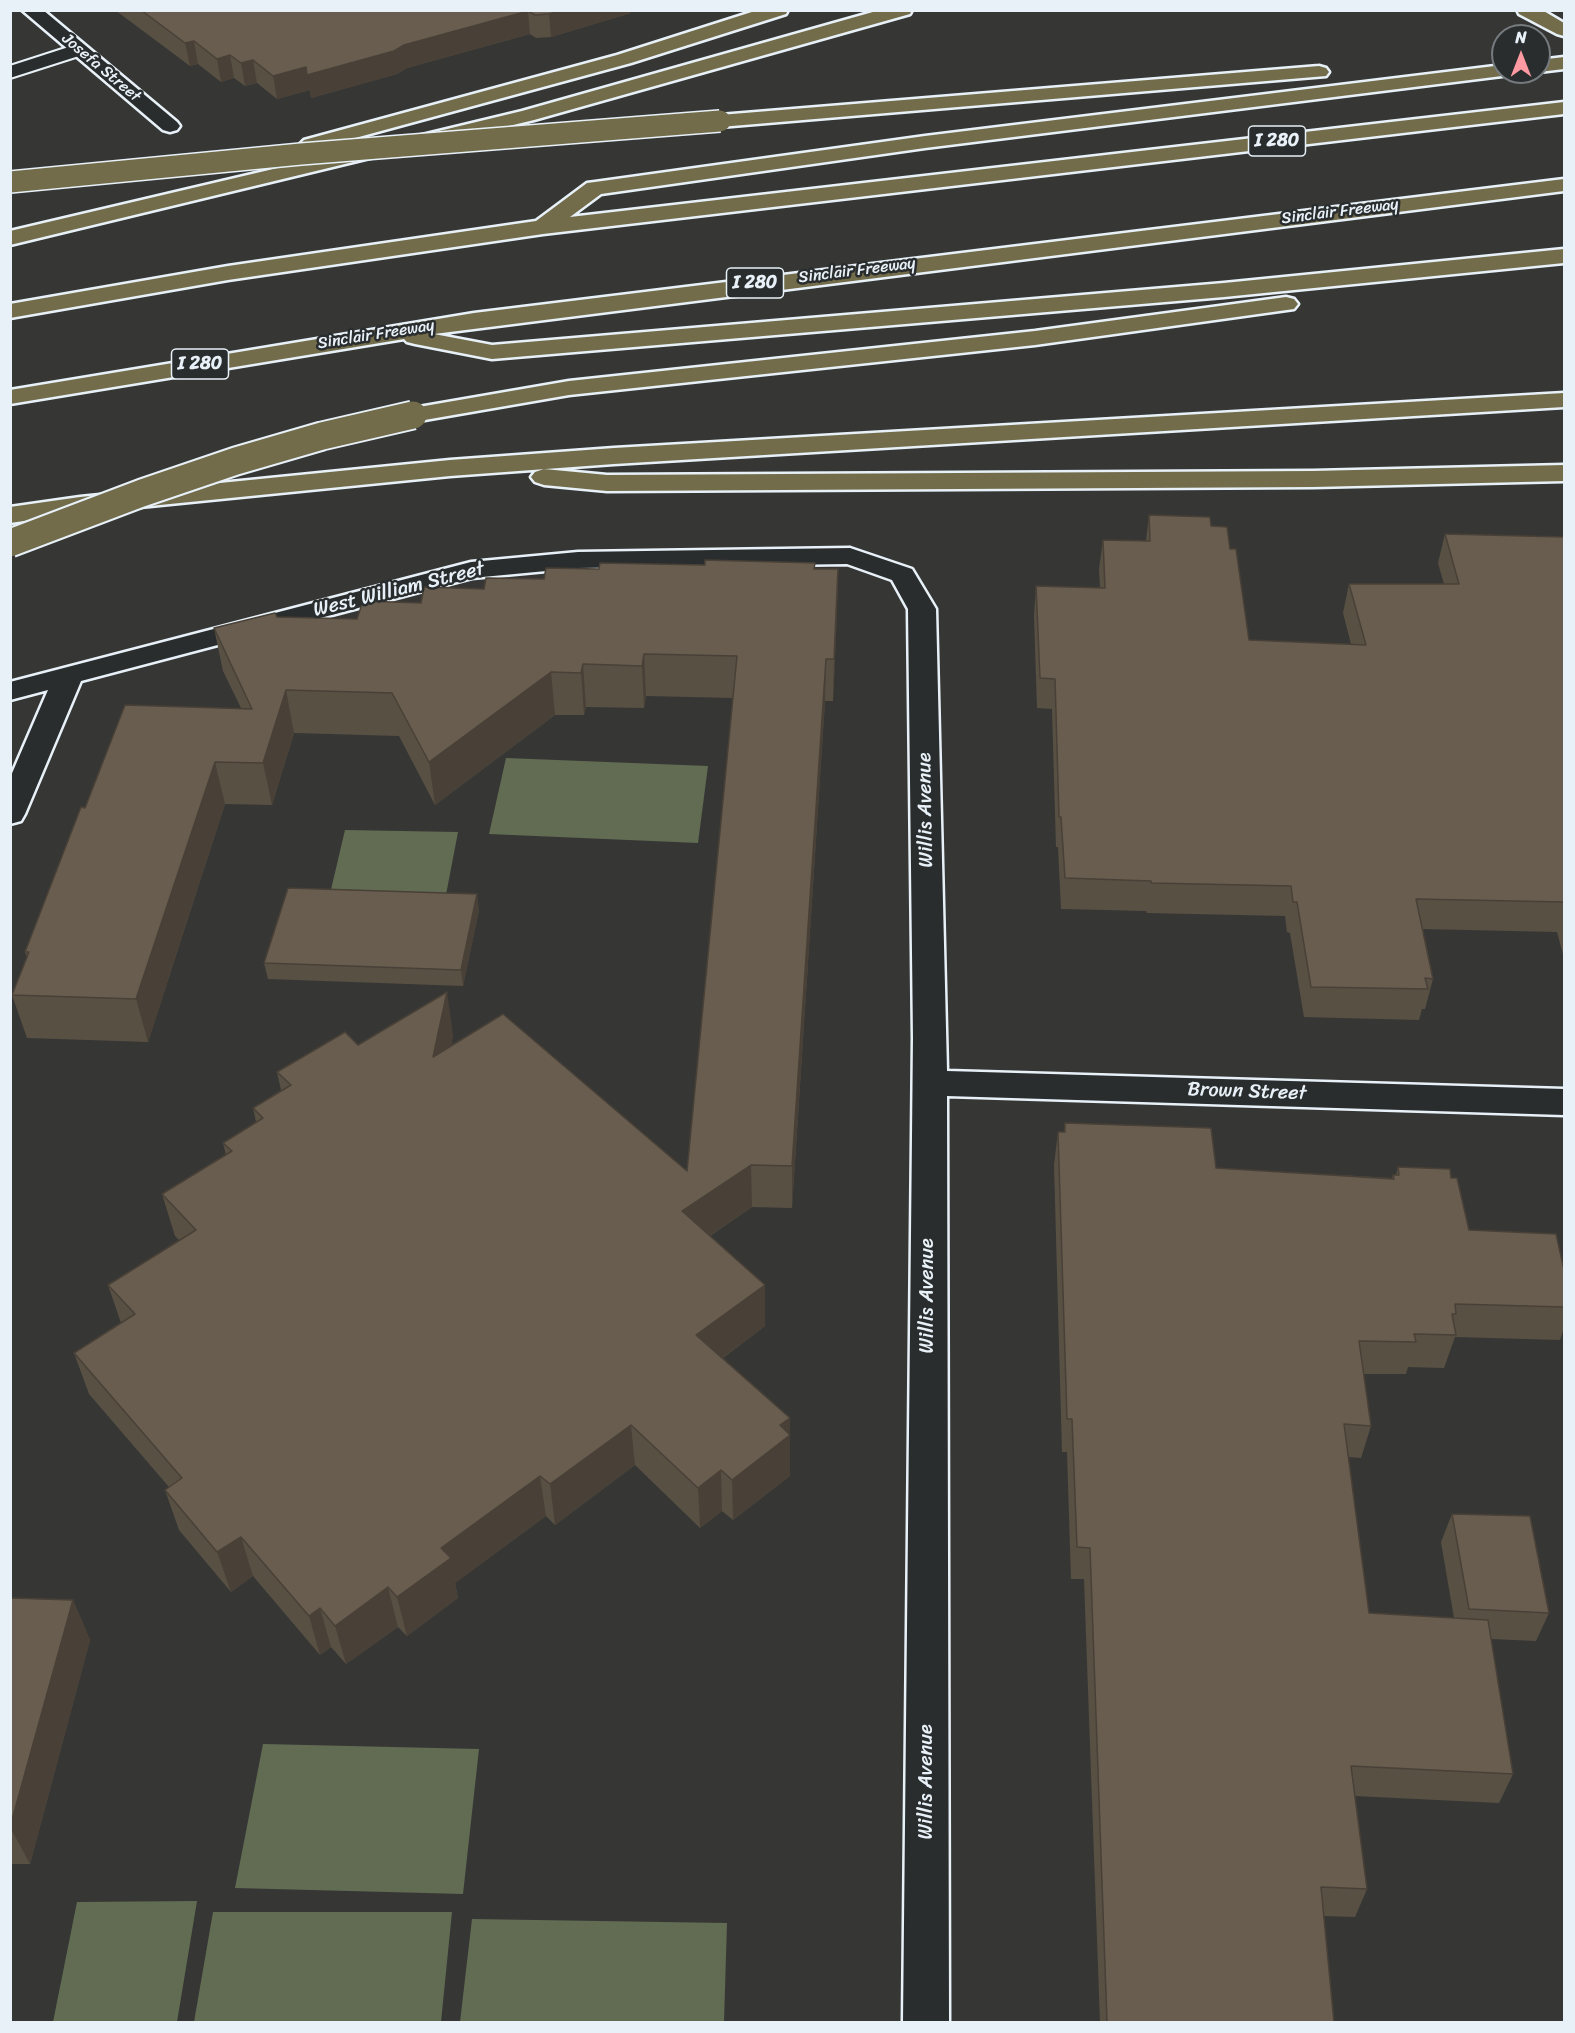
<!DOCTYPE html>
<style>
body{margin:0}
#map{position:relative;width:1575px;height:2033px;overflow:hidden;background:#363735;font-family:Sriracha,sans-serif}
canvas{display:block}
.frame{position:absolute;inset:0;border:12px solid #e8f1f8;pointer-events:none}
.north{position:absolute;left:1491px;top:24px;width:60px;height:60px;box-sizing:border-box;background:#2a2d2e;border:2px solid #767b7f;border-radius:50%;rotate:0deg;font-size:16px;font-weight:700;line-height:24px;text-align:center;color:#e8f1f8}
.north::after{content:'';display:block;margin:auto;width:21px;height:27px;background:#ff9aa2;clip-path:polygon(50% 0,100% 100%,50% 72%,0 100%)}
</style>
<div id="map">
<canvas width="1575" height="2033"></canvas>
<div class="frame"></div>
<div class="north">N</div>
</div>
<script>
const c = document.querySelector('canvas').getContext('2d');
c.lineJoin = 'round';
function fill(path, color) {
  c.fillStyle = color;
  c.fill(path, 'evenodd');
}
function poly(rows) {
  const path = new Path2D();
  for (const r of rows) {
    path.moveTo(r[0], r[1]);
    for (let i = 2; i < r.length; i += 2) path.lineTo(r[i], r[i + 1]);
  }
  return path;
}
function trace(path, color, width, dash) {
  c.strokeStyle = color;
  c.lineWidth = width;
  c.lineCap = dash ? 'butt' : 'round';
  c.setLineDash(dash || []);
  c.stroke(path);
}
function drawText(font, color, halo, rows, align = 'center') {
  c.font = font + ' Sriracha,sans-serif';
  c.lineWidth = 5;
  c.setLineDash([]);
  c.textBaseline = 'middle';
  c.strokeStyle = halo;
  c.fillStyle = color;
  for (const [text, x, y, turn = 0] of rows) {
    c.save();
    c.translate(x, y);
    c.rotate((+turn || 0) * Math.PI / 180);
    c.textAlign = isNaN(turn) ? turn : align;
    if (halo) c.strokeText(text, 0, 0);
    c.fillText(text, 0, 0);
    c.restore();
  }
}
const green = poly([
 [506,758,708,766,698,843,489,834],
 [345,830,458,832,445,900,329,898],
 [263,1744,479,1749,463,1894,235,1888],
 [197,1901,177,2022,53,2022,77,1902],
 [213,1912,452,1912,441,2022,194,2022],
 [472,1919,727,1923,724,2022,460,2022]
]);
const service = poly([
 [78,44,85,46,87,50,85,54,10,78,10,66,78,44]
]);
const minor = poly([
 [22,10,43,10,177,122,180,126,177,130,170,132,163,130,22,10],
 [850,548,912,569,936,609,947,1071,1564,1089,1564,1115,947,1096,949,2022,903,2022,913,1038,908,609,892,580,847,564,578,568,472,578,81,681,25,814,21,821,10,824,10,778,48,690,10,700,10,682,471,562,578,552,850,548]
]);
const motorway = poly([
 [758,10,788,10,786,14,631,63,311,150,304,148,300,144,304,140,617,55,758,10],
 [880,10,912,10,910,14,534,120,421,147,414,145,411,141,414,137,522,111,880,10],
 [1517,10,1542,10,1564,23,1564,36,1557,34,1519,14,1517,10],
 [1564,57,1564,69,1539,72,1539,60,1564,57],
 [1503,65,1503,72,1512,72,1510,75,925,148,601,194,570,217,1564,102,1564,114,543,234,228,280,10,318,10,304,228,266,536,221,587,183,595,182,925,136,1503,65],
 [1319,66,1326,68,1329,72,1326,76,720,127,713,125,710,121,713,117,720,115,1319,66],
 [371,146,378,148,382,152,378,156,10,245,10,231,371,146],
 [1564,179,1564,191,434,334,492,345,1224,283,1564,249,1564,263,1224,297,492,359,415,344,407,342,404,339,10,404,10,390,474,313,1564,179],
 [1286,297,1294,299,1298,304,1294,309,1035,345,569,395,413,422,404,420,401,415,404,410,413,408,569,381,1035,331,1286,297],
 [1564,393,1564,407,614,464,450,476,80,513,10,523,10,507,80,497,450,460,614,448,1564,393],
 [1564,465,1564,481,1313,487,607,491,544,485,535,482,531,477,535,472,544,469,607,475,1313,471,1564,465]
]);
const motorwayBridgeFar1 = poly([
 [10,182,301,154,720,121]
]);
const motorwayBridge = poly([
 [10,543,142,493,236,461,322,436,413,415]
]);
const wall = poly([
 [115,10,631,10,631,13,551,37,536,38,530,34,407,68,397,74,311,98,310,90,277,99,257,83,245,86,234,78,221,82,198,64,190,66],
 [1149,515,1211,526,1230,549,1249,640,1351,644,1343,613,1349,584,1444,584,1438,563,1445,534,1564,537,1564,958,1557,932,1423,929,1433,979,1425,1009,1422,1009,1419,1020,1304,1017,1290,933,1287,932,1285,916,1147,913,1146,911,1061,909,1058,847,1056,847,1052,709,1037,708,1034,616,1036,586,1100,588,1099,569,1103,540,1146,541],
 [815,563,815,569,838,569,837,611,833,701,825,701,792,1208,752,1207,710,1236,765,1285,765,1326,723,1358,790,1418,790,1476,733,1520,722,1511,700,1528,635,1465,555,1525,546,1516,455,1583,458,1598,407,1636,398,1627,346,1664,331,1647,320,1655,253,1576,231,1592,179,1530,165,1490,169,1487,89,1394,74,1353,121,1323,108,1285,179,1240,175,1236,162,1194,226,1155,223,1143,256,1122,253,1108,281,1090,277,1072,358,1045,453,1035,451,1046,687,1171,733,698,646,696,644,708,586,707,584,715,555,715,435,805,399,736,294,733,272,805,225,804,148,1042,27,1038,12,995,27,957,25,952,85,808,241,708,223,671,214,628,277,617,357,619,421,603,484,589,599,569,705,565],
 [479,910,463,986,268,979,264,963],
 [1065,1123,1216,1168,1392,1178,1393,1175,1396,1175,1398,1167,1451,1178,1469,1230,1564,1270,1564,1328,1560,1340,1455,1337,1444,1368,1408,1367,1406,1374,1364,1374,1371,1426,1361,1458,1348,1457,1369,1613,1454,1618,1441,1542,1452,1514,1549,1613,1536,1641,1491,1639,1513,1774,1499,1803,1355,1796,1367,1889,1355,1917,1323,1916,1334,2022,1100,2022,1084,1579,1071,1579,1067,1452,1062,1452,1054,1165,1058,1132,1064,1132],
 [10,1598,73,1600,90,1640,30,1864,10,1864]
]);
const shadedWall = poly([
 [562,10,631,10,631,13,551,37,549,14],
 [528,11,530,34,407,68,397,74,311,98,310,90,277,99,273,76,306,67,404,45],
 [194,41,198,64,190,66,185,43],
 [230,55,234,78,221,82,217,59],
 [253,60,257,83,245,86,241,63],
 [838,569,837,611,833,701,834,659],
 [644,654,646,696,644,708,642,666],
 [826,659,825,701,792,1208,792,1166],
 [583,664,586,707,584,715,581,673],
 [551,672,555,715,435,805,429,762],
 [286,690,294,733,272,805,263,763],
 [215,762,225,804,148,1042,136,999],
 [477,894,479,910,463,986,461,970],
 [447,992,453,1035,440,1099,433,1057],
 [751,1165,752,1207,684,1253,682,1211],
 [765,1285,765,1326,698,1376,696,1335],
 [790,1418,790,1476,733,1520,732,1480,780,1425],
 [631,1425,635,1465,555,1525,550,1484],
 [721,1470,722,1511,700,1528,698,1488],
 [540,1476,546,1516,455,1583,458,1598,407,1636,397,1597,441,1548],
 [241,1537,253,1576,231,1592,217,1552],
 [388,1587,398,1627,346,1664,335,1626],
 [73,1600,90,1640,30,1864,10,1827],
 [320,1608,331,1647,320,1655,309,1616]
]);
const building = poly([
 [141,10,562,10,549,14,535,15,528,11,404,45,394,51,307,75,306,67,273,76,253,60,241,63,230,55,217,59,194,41,185,43,141,10],
 [1149,515,1210,517,1211,526,1227,527,1230,549,1236,549,1249,640,1366,645,1349,584,1459,584,1445,534,1564,537,1564,902,1416,899,1433,979,1425,978,1428,989,1311,987,1297,902,1293,902,1291,886,1151,883,1151,881,1065,878,1061,817,1059,817,1055,679,1040,678,1036,586,1105,588,1103,540,1150,541,1149,515],
 [705,560,815,563,814,569,838,569,834,659,826,659,792,1166,751,1165,682,1211,765,1285,696,1335,790,1418,780,1425,790,1435,732,1480,721,1470,698,1488,631,1425,550,1484,540,1476,441,1548,451,1558,397,1597,388,1587,335,1626,320,1608,309,1616,241,1537,217,1552,165,1490,182,1478,74,1353,135,1314,108,1285,196,1230,162,1194,232,1151,223,1143,263,1118,253,1108,291,1085,277,1072,345,1032,358,1045,447,992,433,1057,503,1014,687,1171,737,656,644,654,642,666,583,664,581,673,551,672,429,762,392,693,286,690,263,763,215,762,136,999,12,995,29,952,25,952,81,807,85,808,125,705,252,709,214,628,275,613,277,617,357,619,363,601,421,603,424,587,484,589,486,578,544,579,546,568,599,569,600,563,705,565,705,560],
 [288,888,477,894,461,970,264,963,288,888],
 [1065,1123,1211,1128,1216,1168,1394,1179,1393,1175,1399,1175,1398,1167,1450,1169,1451,1178,1457,1178,1469,1230,1556,1234,1564,1270,1564,1307,1455,1304,1456,1314,1452,1314,1456,1335,1414,1334,1416,1342,1359,1341,1371,1426,1344,1424,1369,1613,1488,1620,1513,1774,1351,1766,1367,1889,1321,1887,1334,2022,1107,2022,1090,1548,1077,1547,1072,1419,1067,1419,1058,1132,1065,1132,1065,1123],
 [1452,1514,1530,1516,1549,1613,1469,1609,1452,1514],
 [10,1598,73,1600,10,1827,10,1598]
]);
const farStreetnames = [
 ["Josefa Street",101,68,40],
 ["Sinclair Freeway",1340,212,-7],
 ["Sinclair Freeway",857,271,-7],
 ["Sinclair Freeway",376,335,-9]
];
const shields = [
 [1277,141,57],
 [755,283,57],
 [200,364,57]
];
const shieldNames = [
 ["I 280",1277,141],
 ["I 280",755,283],
 ["I 280",200,364]
];
const streetNames = [
 ["West William Street",399,590,-14],
 ["Willis Avenue",926,810,-91],
 ["Brown Street",1247,1092,2],
 ["Willis Avenue",928,1296,-90],
 ["Willis Avenue",927,1782,-90]
];
fill(green, '#626c53');
trace(service, '#e8f1f8', 4);
trace(minor, '#e8f1f8', 5);
trace(motorway, '#e8f1f8', 5);
fill(service, '#2a2d2e');
fill(minor, '#2a2d2e');
fill(motorway, '#726c4b');
trace(motorwayBridgeFar1, '#e8f1f8', 24, []);
trace(motorwayBridge, '#e8f1f8', 31, []);
trace(motorwayBridgeFar1, '#726c4b', 21);
trace(motorwayBridge, '#726c4b', 27);
fill(wall, '#595044');
fill(shadedWall, '#494137');
fill(building, '#685d4f');
trace(building, '#494137', 1.5);
drawText('16px', '#e8f1f8', '#2a2d2e', farStreetnames);
for (const [x, y, w] of shields) {
  const box = new Path2D();
  box.roundRect(x - w / 2, y - 15, w, 30, 4.5);
  c.fillStyle = '#2a2d2e';
  c.fill(box);
  trace(box, '#e8f1f8', 1.5);
}
drawText('bold 18px', '#e8f1f8', null, shieldNames);
drawText('20px', '#e8f1f8', '#2a2d2e', streetNames);
</script>
